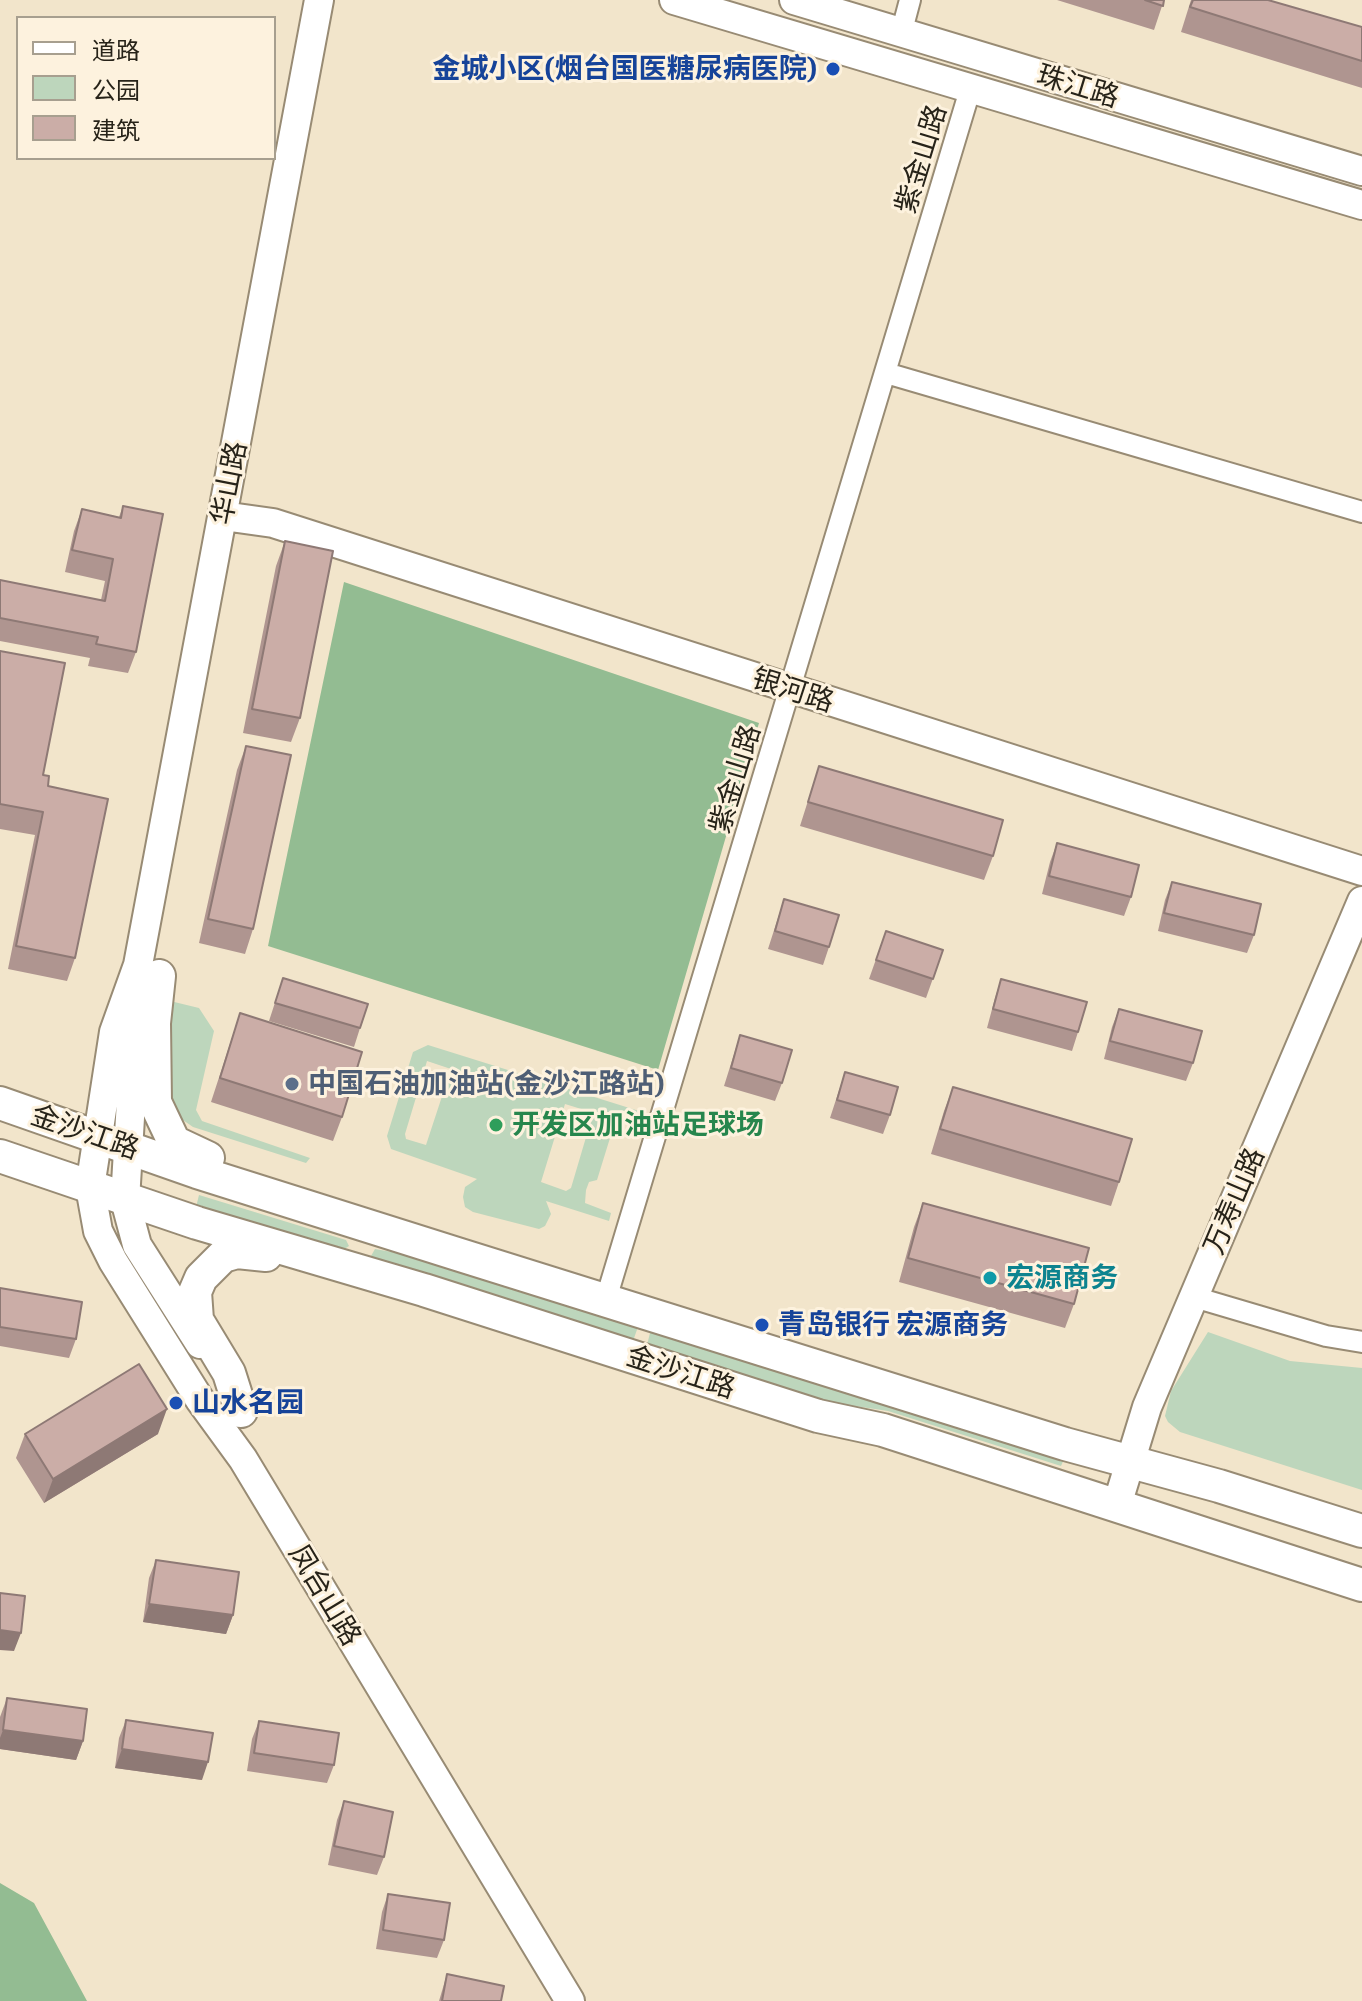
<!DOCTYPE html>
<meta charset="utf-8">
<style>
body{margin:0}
#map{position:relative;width:1362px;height:2001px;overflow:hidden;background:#f2e5cb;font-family:"Exo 2","Noto Sans SC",sans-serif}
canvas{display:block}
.legend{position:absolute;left:16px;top:16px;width:260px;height:144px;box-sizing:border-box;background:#fdf2de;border:2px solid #a79f8f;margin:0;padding:10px 14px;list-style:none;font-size:24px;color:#272319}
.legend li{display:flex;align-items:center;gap:16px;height:40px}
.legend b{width:40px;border:2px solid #a79f8f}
</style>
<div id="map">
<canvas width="1362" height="2001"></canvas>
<ul class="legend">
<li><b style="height:10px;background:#fff"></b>道路</li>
<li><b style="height:22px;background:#bdd6bc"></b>公园</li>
<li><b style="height:22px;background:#cbada7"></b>建筑</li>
</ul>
</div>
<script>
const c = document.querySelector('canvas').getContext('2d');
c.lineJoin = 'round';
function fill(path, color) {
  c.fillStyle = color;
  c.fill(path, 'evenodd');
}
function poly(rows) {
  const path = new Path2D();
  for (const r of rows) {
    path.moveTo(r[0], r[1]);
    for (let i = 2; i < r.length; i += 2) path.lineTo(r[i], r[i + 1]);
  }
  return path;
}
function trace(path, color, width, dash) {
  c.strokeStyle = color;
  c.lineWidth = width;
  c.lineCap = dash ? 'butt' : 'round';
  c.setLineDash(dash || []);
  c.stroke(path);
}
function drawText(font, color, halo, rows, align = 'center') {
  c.font = font + ' "Exo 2","Noto Sans SC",sans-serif';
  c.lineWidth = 6;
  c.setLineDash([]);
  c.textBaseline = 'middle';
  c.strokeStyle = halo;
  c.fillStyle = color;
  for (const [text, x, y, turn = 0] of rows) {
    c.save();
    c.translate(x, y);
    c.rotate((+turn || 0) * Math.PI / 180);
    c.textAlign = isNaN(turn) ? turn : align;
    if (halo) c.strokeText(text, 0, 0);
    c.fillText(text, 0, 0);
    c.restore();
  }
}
const green = poly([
 [166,1000,199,1008,214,1031,196,1110,202,1121,310,1158,306,1163,193,1127,180,1118,168,1094],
 [428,1045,639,1111,636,1117,612,1111,608,1116,603,1129,610,1138,597,1180,589,1182,586,1190,585,1203,611,1213,609,1221,546,1201,551,1214,545,1226,539,1229,473,1212,465,1207,463,1197,465,1187,477,1179,391,1149,387,1136,413,1052],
 [427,1061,451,1069,426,1145,406,1139,405,1134],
 [565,1104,591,1112,592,1117,571,1188,566,1191,541,1182],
 [199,1195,346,1240,349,1246,341,1251,196,1207],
 [375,1249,448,1262,639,1324,633,1341,375,1259,371,1256],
 [651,1329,1065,1457,1061,1466,888,1411,828,1402,647,1345],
 [1208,1332,1290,1361,1362,1368,1362,1490,1180,1432,1168,1422,1165,1416,1171,1391]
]);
const forest = poly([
 [344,582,759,723,658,1070,268,946],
 [0,1883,34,1903,87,2001,0,2001]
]);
const street = poly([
 [901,34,910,0],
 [886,373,1362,512],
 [1194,1297,1326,1336,1362,1342],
 [606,1299,970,90]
]);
const secondary = poly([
 [319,0,138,965,114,1032,90,1187,98,1231,113,1261,200,1400,243,1459,570,2001],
 [674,0,1362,205],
 [794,0,1362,171],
 [223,516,273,523,1362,871],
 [138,986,125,1200,137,1245,200,1344],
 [1117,1505,1147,1407,1362,901]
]);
const primary = poly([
 [159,976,154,1023,155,1102,174,1142,208,1158],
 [0,1103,197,1172,457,1254,1065,1444,1219,1486,1362,1531],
 [0,1156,197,1223,424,1290,818,1416,883,1430,1362,1585],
 [241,1411,229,1373,197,1320,195,1292,201,1278,223,1256,237,1252,266,1255]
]);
const wall = poly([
 [1057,0,1164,0,1154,30],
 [1191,0,1268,0,1362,27,1362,88,1181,32],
 [123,506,136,652,128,673,88,666,90,658,0,641,0,580,101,600,105,581,65,572,74,531,82,509,119,517],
 [285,541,300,718,291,742,243,733,276,566],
 [0,651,48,786,75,958,67,981,8,969,35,835,0,829],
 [246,746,253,929,245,954,199,943,237,770],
 [819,766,993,856,984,880,800,826],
 [1057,843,1131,897,1124,916,1042,894,1050,862],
 [1172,882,1254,935,1247,953,1158,931,1165,900],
 [784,899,829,947,823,965,768,949],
 [886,931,943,950,926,998,869,979],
 [283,978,360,1028,354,1047,269,1021],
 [1001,979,1078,1032,1072,1051,987,1028,995,998],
 [1119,1009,1193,1063,1186,1081,1104,1059,1112,1027],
 [240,1013,342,1117,333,1141,211,1102],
 [740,1035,782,1083,775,1101,724,1086],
 [845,1072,890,1115,883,1134,830,1118],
 [953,1087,1119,1182,1111,1206,931,1154,944,1111],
 [923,1203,1074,1304,1065,1328,899,1282,914,1227],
 [0,1288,76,1339,69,1358,0,1346],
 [25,1434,158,1434,44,1503,16,1458],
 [156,1560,233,1615,226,1634,143,1622,149,1578],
 [7,1698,83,1741,76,1760,0,1749,0,1717],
 [126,1720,202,1780,115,1768,119,1738],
 [259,1721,334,1765,327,1783,247,1771,252,1739],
 [344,1801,384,1857,377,1875,328,1865,337,1820],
 [388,1894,444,1940,437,1958,376,1949,382,1912],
 [447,1974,501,2001,439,2001]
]);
const shadedWall = poly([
 [167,1409,158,1434,44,1503,53,1479],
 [149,1604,233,1615,226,1634,143,1622],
 [0,1630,21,1633,14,1651,0,1650],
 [3,1730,83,1741,76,1760,0,1749,0,1738],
 [122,1749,208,1762,202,1780,115,1768]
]);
const building = poly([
 [1145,0,1164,0,1163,6,1145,0],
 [1193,0,1268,0,1362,27,1362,61,1190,7,1193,0],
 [123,506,163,514,136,652,96,644,98,637,0,618,0,580,105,601,113,559,72,550,82,509,121,518,123,506],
 [285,541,333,551,300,718,252,709,285,541],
 [0,651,65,663,43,775,49,776,48,786,108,799,75,958,16,946,43,812,0,804,0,651],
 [246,746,291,755,253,929,208,919,246,746],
 [819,766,1003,820,993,856,808,802,819,766],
 [1057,843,1139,865,1131,897,1049,876,1057,843],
 [1172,882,1261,904,1254,935,1164,913,1172,882],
 [784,899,839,915,829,947,775,931,784,899],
 [886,931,943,950,933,979,876,960,886,931],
 [283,978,368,1004,360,1028,275,1003,283,978],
 [1001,979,1087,1002,1078,1032,993,1009,1001,979],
 [1119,1009,1202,1031,1193,1063,1110,1041,1119,1009],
 [240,1013,362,1052,342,1117,220,1078,240,1013],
 [740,1035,792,1050,782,1083,731,1068,740,1035],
 [845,1072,898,1087,890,1115,837,1100,845,1072],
 [953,1087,1132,1139,1119,1182,940,1129,953,1087],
 [923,1203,1089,1248,1074,1304,908,1258,923,1203],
 [0,1288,82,1302,76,1339,0,1327,0,1288],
 [139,1364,167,1409,53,1479,25,1434,139,1364],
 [156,1560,239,1572,233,1615,149,1604,156,1560],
 [0,1593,25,1596,21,1633,0,1630,0,1593],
 [7,1698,87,1709,83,1741,3,1730,7,1698],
 [126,1720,213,1733,208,1762,122,1749,126,1720],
 [259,1721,339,1733,334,1765,254,1753,259,1721],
 [344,1801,393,1812,384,1857,334,1846,344,1801],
 [388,1894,450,1903,444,1940,383,1930,388,1894],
 [447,1974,504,1986,501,2001,442,2001,447,1974]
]);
const markers = [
 [833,69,8,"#1a4fb4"],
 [292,1084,8,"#5c6f8a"],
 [496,1125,8,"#2e9e5b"],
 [990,1278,8,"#0f9aa8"],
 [762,1325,8,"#1a4fb4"],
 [176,1403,8,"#1a4fb4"]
];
const transitNames = [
 ["金城小区(烟台国医糖尿病医院)",817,69,"right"],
 ["青岛银行 宏源商务",778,1325],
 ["山水名园",192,1403]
];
const streetNames = [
 ["珠江路",1078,86,17],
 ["紫金山路",921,159,-73],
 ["华山路",229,483,-79],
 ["银河路",793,690,18],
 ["紫金山路",735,779,-73],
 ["金沙江路",85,1132,19],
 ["万寿山路",1234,1201,-67],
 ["金沙江路",681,1372,18],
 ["凤台山路",325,1595,59]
];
const serviceNames = [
 ["中国石油加油站(金沙江路站)",308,1084]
];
const leisureNames = [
 ["开发区加油站足球场",512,1125]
];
const cultureNames = [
 ["宏源商务",1006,1278]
];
fill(green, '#bdd6bc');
fill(forest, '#93bc92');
trace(street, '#988b74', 24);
trace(secondary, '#988b74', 32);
trace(primary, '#988b74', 36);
trace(street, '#fff', 20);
trace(secondary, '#fff', 28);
trace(primary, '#fff', 32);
fill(wall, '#af9590');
fill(shadedWall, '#8e7975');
fill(building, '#cbada7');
trace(building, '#8e7975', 2);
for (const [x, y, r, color] of markers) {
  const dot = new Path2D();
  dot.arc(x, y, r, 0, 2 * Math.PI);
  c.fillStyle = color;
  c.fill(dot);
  trace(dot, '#fdf2de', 3);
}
drawText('bold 28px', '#164399', '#fdf2de', transitNames, 'left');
drawText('28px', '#272319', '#fdf2de', streetNames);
drawText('bold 28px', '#4e5e75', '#fdf2de', serviceNames, 'left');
drawText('bold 28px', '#27864d', '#fdf2de', leisureNames, 'left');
drawText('bold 28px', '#0d838f', '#fdf2de', cultureNames, 'left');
</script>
